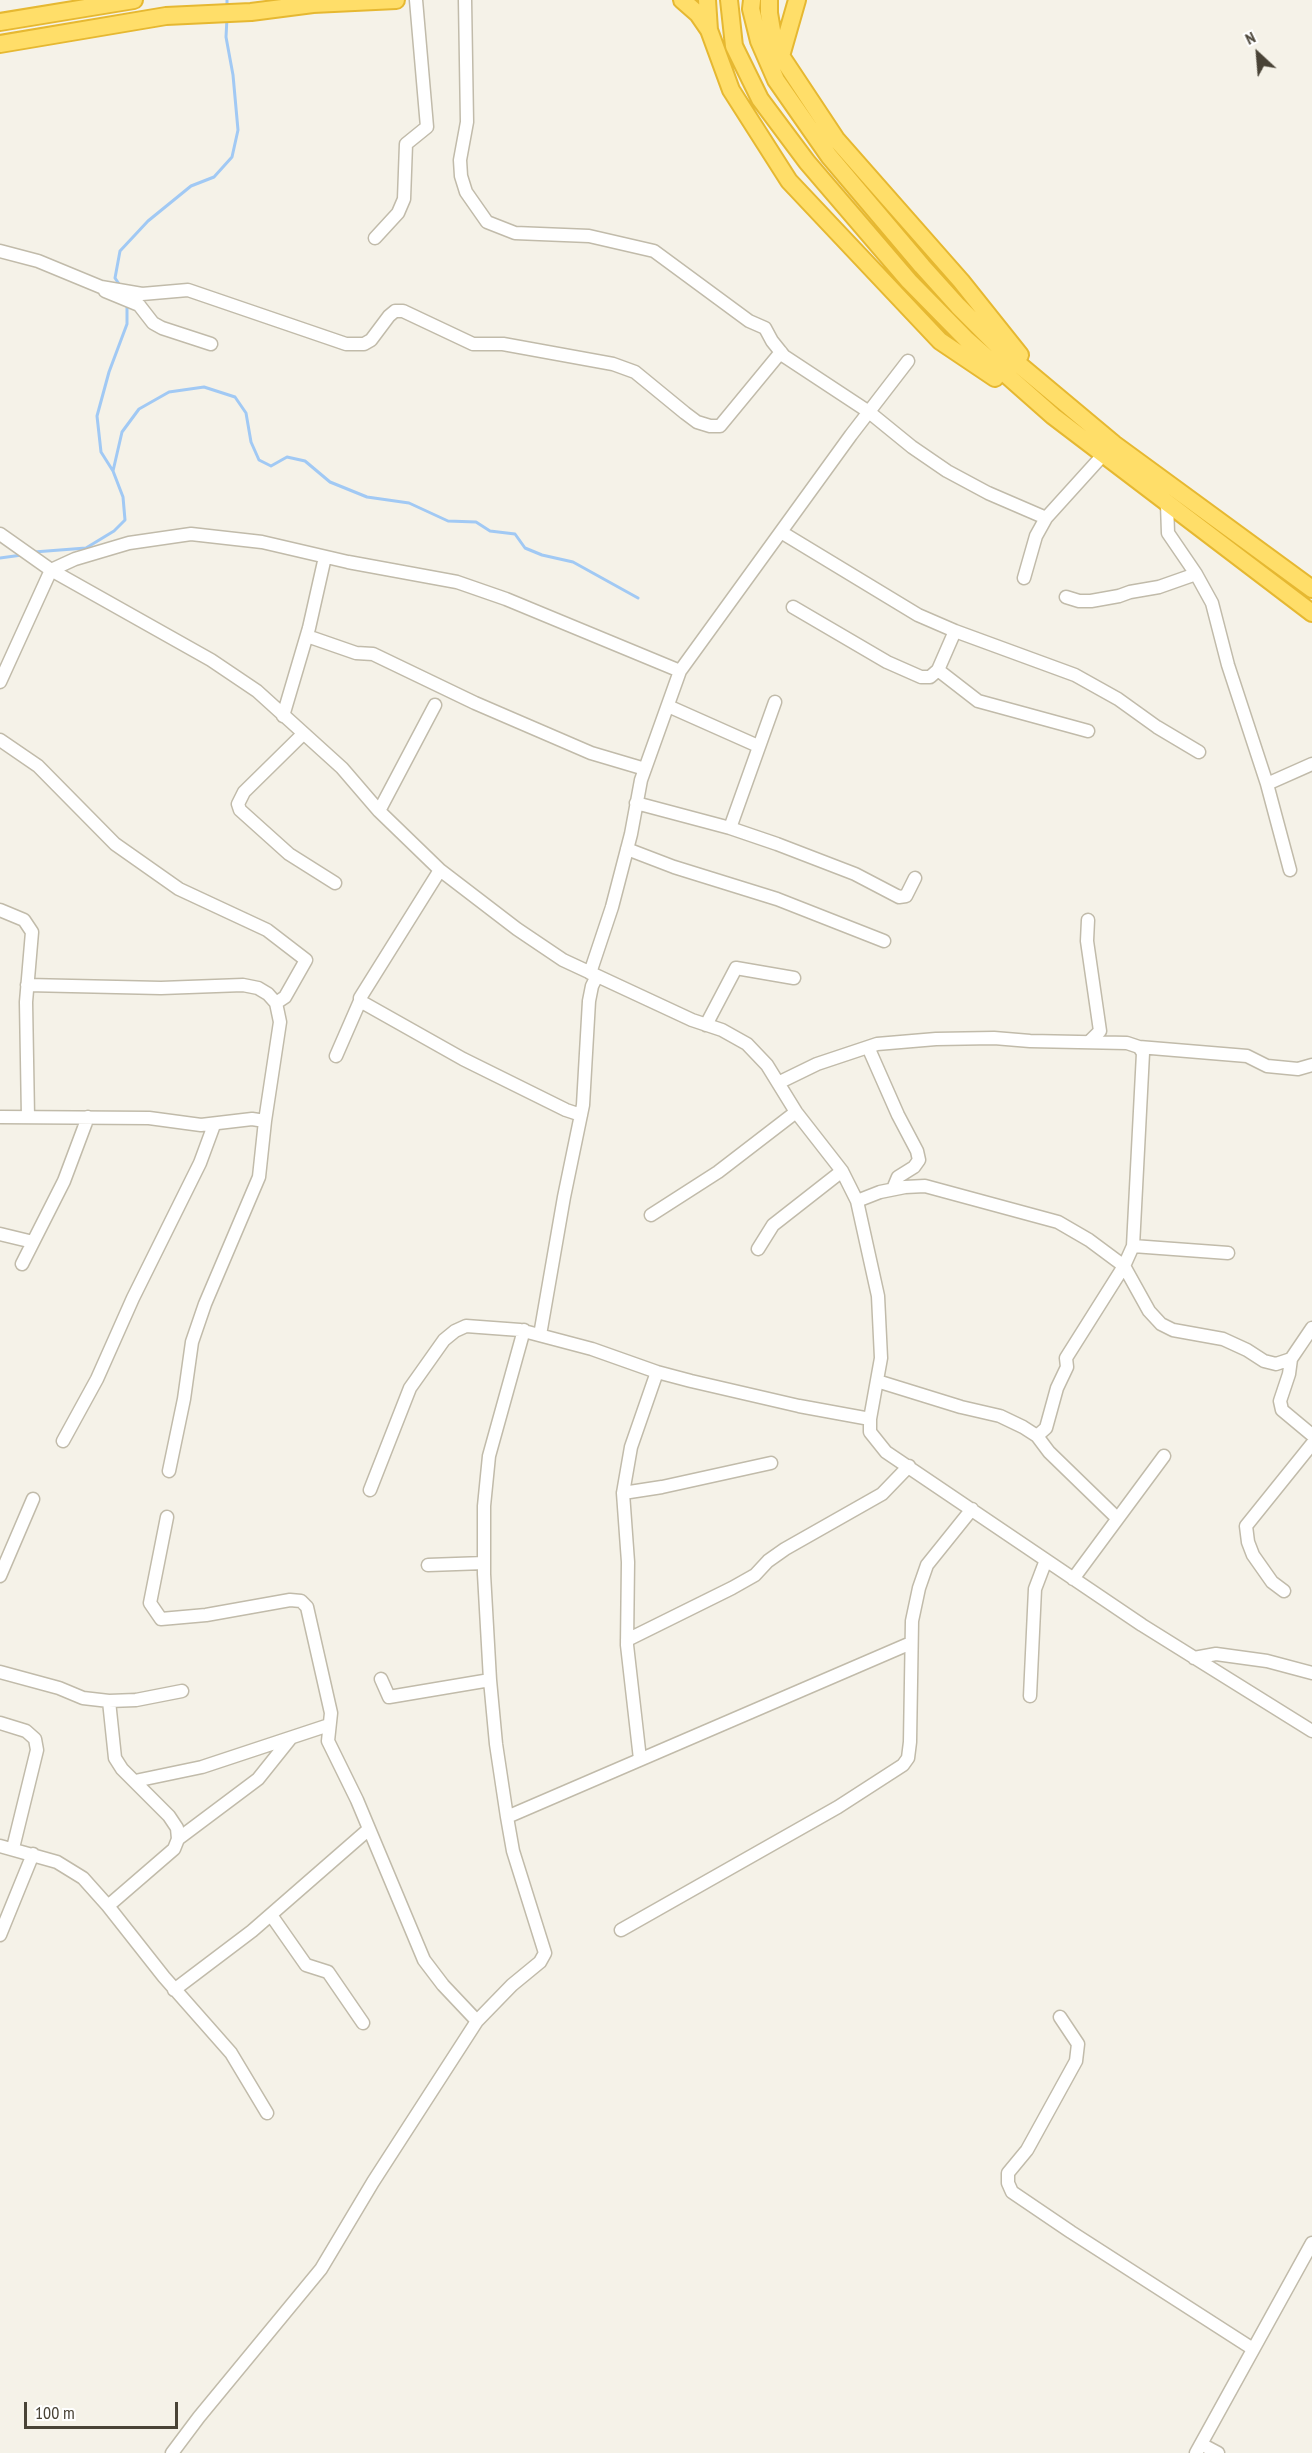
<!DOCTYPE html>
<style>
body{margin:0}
#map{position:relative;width:1312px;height:2453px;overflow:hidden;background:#f5f2e8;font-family:"PT Sans Narrow",sans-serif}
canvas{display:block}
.north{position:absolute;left:1228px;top:24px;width:60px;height:60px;-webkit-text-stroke:4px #fff;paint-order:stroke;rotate:334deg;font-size:16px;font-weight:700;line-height:24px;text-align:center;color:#494336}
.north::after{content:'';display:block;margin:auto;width:21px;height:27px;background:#494336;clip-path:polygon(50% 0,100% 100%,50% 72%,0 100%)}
.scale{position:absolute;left:24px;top:2402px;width:154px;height:27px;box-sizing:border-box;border:3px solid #494336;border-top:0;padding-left:8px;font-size:18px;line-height:21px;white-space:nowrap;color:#494336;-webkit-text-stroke:4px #fff;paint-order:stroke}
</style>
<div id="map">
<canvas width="1312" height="2453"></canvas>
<div class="north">N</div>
<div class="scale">100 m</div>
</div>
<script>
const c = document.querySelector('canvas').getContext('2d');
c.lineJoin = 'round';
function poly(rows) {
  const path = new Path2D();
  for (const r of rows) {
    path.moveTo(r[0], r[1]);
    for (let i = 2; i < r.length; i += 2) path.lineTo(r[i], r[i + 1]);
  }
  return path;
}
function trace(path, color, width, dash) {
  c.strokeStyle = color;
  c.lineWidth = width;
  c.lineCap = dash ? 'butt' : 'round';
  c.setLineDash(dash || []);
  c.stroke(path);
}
const stream = poly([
 [227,9,227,0],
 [121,287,115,278,120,251,148,221,191,186,214,177,232,157,238,130,233,75,226,37,227,18],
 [113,471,122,432,139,409,169,392,204,387,235,397,246,413,251,442,259,460,271,466,287,457,305,461,330,482,367,497,409,503,448,521,476,522,490,531,515,534,525,548,542,555,573,562,638,598],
 [34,552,86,548,114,531,125,520,123,497,113,471,101,452,97,416,109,372,127,324,127,304],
 [0,558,22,555]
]);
const minor = poly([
 [465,0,467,122,460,160,461,176,466,192,487,222,515,233,589,236,654,251,749,321,765,328,772,341,784,356,869,412,912,447,947,471,988,493,1046,518],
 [375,238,398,213,404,199,406,144,427,127,416,0],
 [0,251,38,261,101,287,142,294,188,290,346,344,364,344,371,340,389,316,395,311,403,311,473,344,503,344,613,364,635,372,685,413,697,422,710,426,720,426,781,352],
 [105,291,139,305,153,323,162,328,211,344],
 [1167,504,1168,533,1196,574,1212,603,1228,665,1267,784,1290,870],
 [781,532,918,615,955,631,1075,675,1118,699,1157,727,1199,752],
 [0,534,51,570,211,660,257,691,342,768,379,811,440,870,517,929,563,960,692,1020,722,1030,747,1044,767,1065,796,1112,842,1171,857,1201,878,1296,881,1358,870,1419,870,1432,886,1452,1142,1625,1312,1731],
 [1024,578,1036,536,1046,518,1103,455],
 [1066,597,1079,601,1091,601,1119,596,1130,592,1159,587,1196,574],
 [793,607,887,662,921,677,930,677,938,670,955,631],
 [307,636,356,653,373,654,475,703,591,753,645,769],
 [938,670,978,701,1088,731],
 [0,682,51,570,75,559,129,543,191,534,262,542,348,562,457,582,506,599,680,671],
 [668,706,758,746],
 [283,716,309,628,325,557],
 [303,734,244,792,238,804,240,810,289,854,335,883],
 [0,740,38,766,115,844,179,889,267,930,306,960,285,997,276,1003],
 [1267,784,1312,764],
 [636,803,730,828,777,844,855,874,899,897,906,896,915,878],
 [379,811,435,705],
 [730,828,775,702],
 [627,849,674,867,777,899,884,941],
 [440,870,360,998,360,1001,463,1059,566,1110,581,1115],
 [0,910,24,920,32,932,26,1002,28,1117],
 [1088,920,1087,941,1100,1031,1089,1042],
 [590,973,612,907,631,834,641,780,680,671,851,435,908,361],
 [27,985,161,988,243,985,258,988,268,994,276,1003,280,1022,265,1121,259,1177,205,1304,192,1342,184,1399,169,1471],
 [706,1025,736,968,794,978],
 [868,1047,898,1115,917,1151,919,1160,914,1167,898,1177,893,1189],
 [1139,1047,1247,1056,1267,1066,1298,1069,1312,1065],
 [336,1056,360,1001],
 [778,1083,817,1064,877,1044,936,1039,994,1038,1030,1041,1127,1043,1139,1047,1143,1053,1133,1246,1124,1266,1066,1358,1067,1367,1057,1388,1046,1428,1037,1436],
 [0,1117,149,1118,201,1125,252,1119,265,1121],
 [857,1201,880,1192,905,1187,925,1186,1058,1222,1089,1240,1124,1266,1149,1311,1161,1324,1173,1330,1223,1339,1247,1350,1264,1361,1276,1364,1291,1359,1312,1328],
 [651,1215,718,1172,796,1112],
 [0,1234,33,1242],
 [1133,1246,1228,1253],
 [758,1249,773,1225,842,1171],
 [22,1264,64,1181,88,1117],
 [540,1335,564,1197,583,1105,589,1001,592,986,597,976],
 [1291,1359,1289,1374,1280,1401,1282,1410,1312,1435],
 [877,1381,961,1407,1000,1416,1023,1427,1037,1436,1049,1452,1117,1518],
 [63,1441,97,1379,133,1298,200,1163,214,1125],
 [370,1490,410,1388,444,1340,455,1331,466,1326,520,1330,592,1349,657,1372,691,1381,799,1406,870,1419],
 [623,1493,662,1487,771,1463],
 [167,1517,150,1603,161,1619,206,1615,290,1600,301,1601,307,1607,331,1713,328,1741,357,1800,424,1960,443,1985,477,2021],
 [428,1565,484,1563],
 [0,1576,33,1499],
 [1073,1579,1164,1456],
 [1284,1591,1272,1582,1253,1555,1248,1542,1246,1526,1312,1444],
 [627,1640,732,1588,755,1575,768,1561,785,1549,882,1494,909,1466],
 [1194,1658,1216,1654,1267,1661,1312,1673],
 [0,1672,59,1688,83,1698,109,1701,136,1700,182,1691],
 [381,1679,389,1697,490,1680],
 [1030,1696,1035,1589,1046,1560],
 [0,1723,26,1731,35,1739,37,1750,13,1848],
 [640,1759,627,1645,628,1562,623,1493,631,1447,657,1372],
 [135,1781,202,1767,329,1725],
 [507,1817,911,1643],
 [178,1839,258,1779,290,1739],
 [0,1846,57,1862,83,1878,108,1906,164,1977,231,2053,267,2113],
 [108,1906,174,1849,178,1839,177,1828,169,1816,122,1769,115,1758,109,1701],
 [271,1915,306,1965,328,1972,363,2023],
 [621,1930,838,1807,903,1765,908,1758,910,1742,912,1621,919,1588,927,1565,972,1509],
 [0,1935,33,1854],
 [174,1990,252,1931,369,1829],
 [1060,2017,1078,2044,1076,2061,1027,2150,1008,2173,1008,2183,1012,2192,1071,2232,1253,2349],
 [1201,2444,1218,2453],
 [172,2453,199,2417,321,2269,373,2182,477,2021,512,1985,540,1962,545,1953,513,1851,507,1817,496,1744,490,1680,484,1574,484,1506,489,1456,524,1330],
 [1196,2453,1312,2243]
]);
const highway = poly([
 [682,0,698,14,709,30],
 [707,0,709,30,731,90,789,181,940,341,995,378],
 [729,0,734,46,760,99,807,162,909,281,967,340,1053,416,1312,613],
 [752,0,751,9,759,41,776,80,829,156,922,266,958,306,1004,352,1114,444,1312,589],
 [769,0,769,13,774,42,781,56,836,139,961,281,1020,355],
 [0,22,134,0],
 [0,44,166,16,251,12,313,4,396,0],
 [781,56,797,0]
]);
trace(stream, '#a1c9f4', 3);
trace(minor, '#c1bbaa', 15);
trace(highway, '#e6b831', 20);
trace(minor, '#fff', 12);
trace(highway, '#ffde69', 16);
</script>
